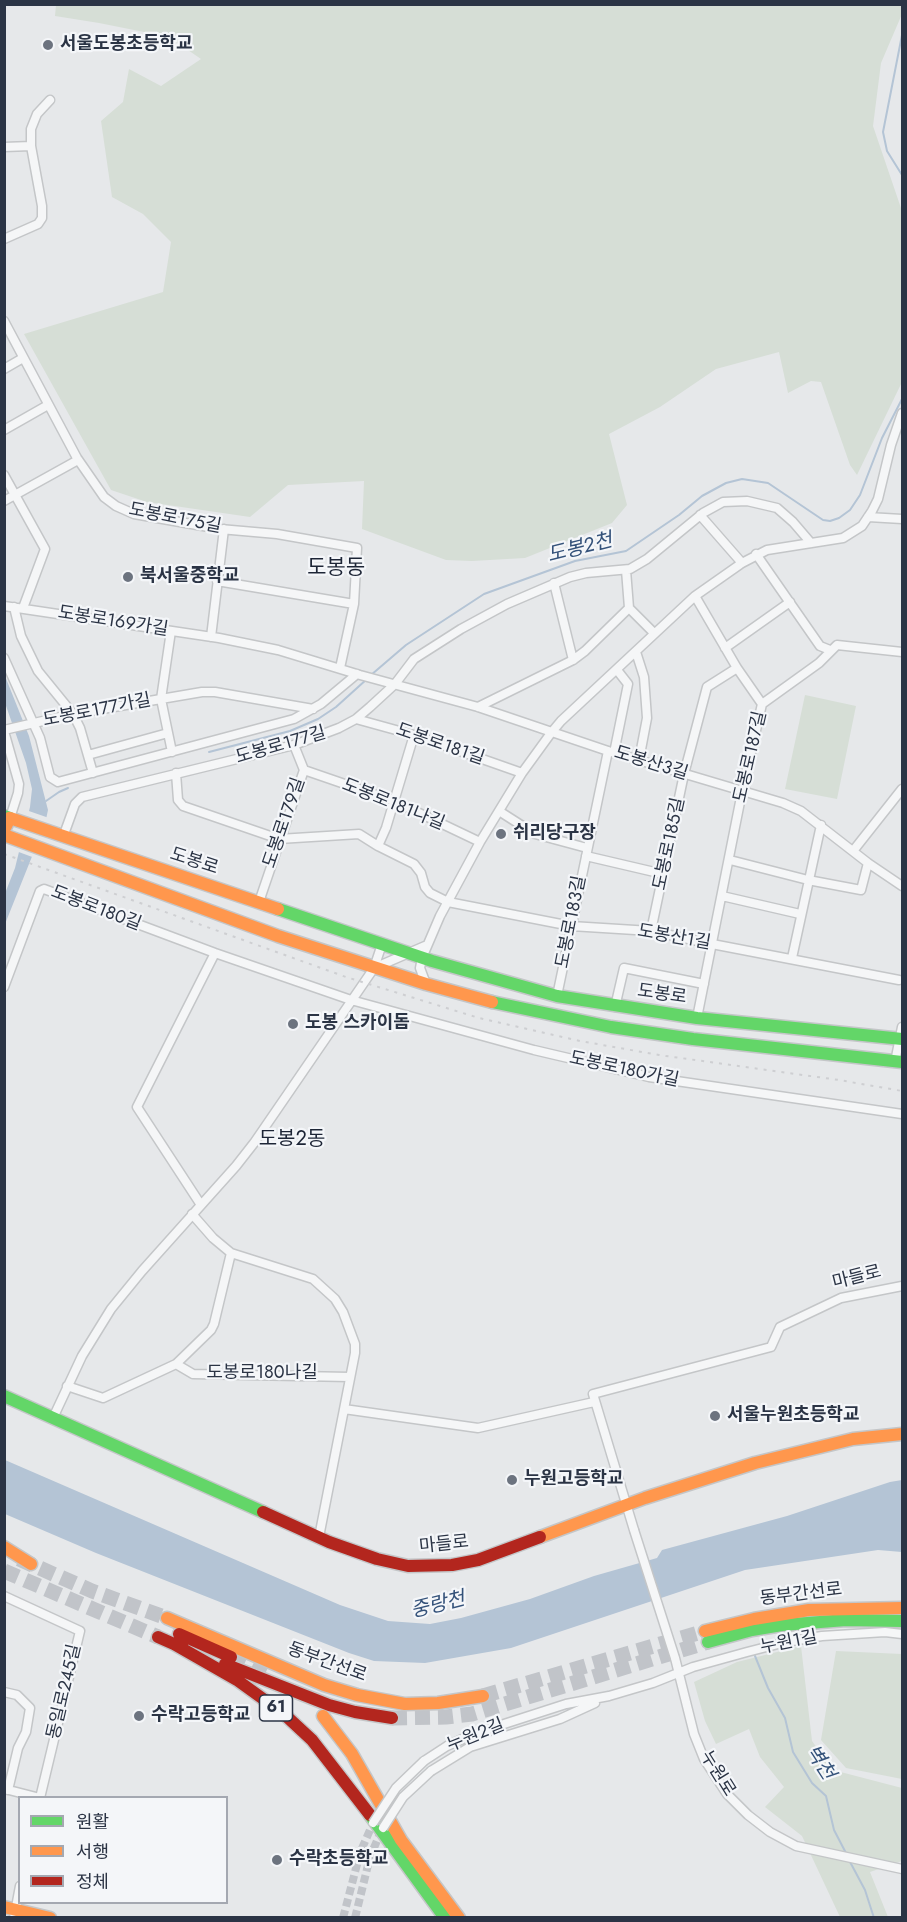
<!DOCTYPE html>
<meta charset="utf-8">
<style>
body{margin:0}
#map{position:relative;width:907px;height:1922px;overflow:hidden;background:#e6e8ea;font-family:Jost,"Noto Sans KR",sans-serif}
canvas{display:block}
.frame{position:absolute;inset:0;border:6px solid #2b3445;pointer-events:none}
.legend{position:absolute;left:18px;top:1796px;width:210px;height:108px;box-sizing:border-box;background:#f4f6f9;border:2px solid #a4a8b1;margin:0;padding:8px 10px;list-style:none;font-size:18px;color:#2b3445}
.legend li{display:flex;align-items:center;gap:12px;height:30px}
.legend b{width:30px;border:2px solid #a4a8b1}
</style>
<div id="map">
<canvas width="907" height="1922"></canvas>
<div class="frame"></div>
<ul class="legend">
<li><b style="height:8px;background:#63d668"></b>원활</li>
<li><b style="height:8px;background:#ff974d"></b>서행</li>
<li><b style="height:8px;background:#b3261e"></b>정체</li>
</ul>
</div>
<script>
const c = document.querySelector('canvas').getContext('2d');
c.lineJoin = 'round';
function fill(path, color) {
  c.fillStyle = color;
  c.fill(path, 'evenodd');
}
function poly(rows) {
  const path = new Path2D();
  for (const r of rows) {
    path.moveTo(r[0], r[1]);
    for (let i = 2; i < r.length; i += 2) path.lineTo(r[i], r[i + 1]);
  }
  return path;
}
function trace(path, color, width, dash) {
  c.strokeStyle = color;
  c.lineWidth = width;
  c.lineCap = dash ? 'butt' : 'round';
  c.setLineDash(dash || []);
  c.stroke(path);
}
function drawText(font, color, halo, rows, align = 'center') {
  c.font = font + ' Jost,"Noto Sans KR",sans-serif';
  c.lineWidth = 4.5;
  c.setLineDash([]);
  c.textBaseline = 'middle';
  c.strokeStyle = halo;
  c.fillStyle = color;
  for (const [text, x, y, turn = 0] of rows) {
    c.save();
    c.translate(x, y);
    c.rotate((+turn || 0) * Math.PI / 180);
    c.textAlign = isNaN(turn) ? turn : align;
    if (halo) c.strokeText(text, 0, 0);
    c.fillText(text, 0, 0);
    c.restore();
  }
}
const green = poly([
 [56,5,902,5,902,14,881,63,873,126,902,211,902,382,857,475,850,465,821,382,811,381,788,393,779,352,716,369,660,407,609,434,627,505,612,523,525,558,472,561,446,560,362,529,364,481,288,485,250,517,147,502,111,490,24,334,163,292,171,242,143,214,112,197,101,121,123,102,129,69,161,86,201,59,169,37,99,23,55,16],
 [805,695,856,706,837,799,785,789],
 [801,1646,812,1741,833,1770,902,1788,902,1861,870,1872,888,1917,840,1917,802,1836,765,1807,784,1787,760,1757,749,1729,716,1744,705,1721,694,1682,737,1662],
 [836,1651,902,1654,902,1779,846,1768,821,1740]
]);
const water = poly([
 [5,676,29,736,48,810,45,824,5,924,4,896,15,868,30,807,32,789,26,763,5,703],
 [5,1460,340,1605,388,1621,430,1624,461,1618,530,1599,594,1576,657,1558,662,1550,787,1516,890,1482,902,1480,902,1552,878,1550,745,1570,511,1648,425,1663,374,1661,349,1653,96,1553,5,1514]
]);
const pier = poly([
 [26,810,49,818,35,858,16,851]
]);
const stream = poly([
 [902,35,883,132,887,151,902,175],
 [371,675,406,645,484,594,575,561,626,551,679,515,702,496,726,483,742,479,768,483,823,520,830,521,839,518,850,510,860,495,882,438,902,399],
 [209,752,290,731,318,719,336,707,367,679],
 [46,801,59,792,68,788],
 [755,1656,768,1688,785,1718,793,1752,812,1783,826,1796,834,1830,847,1855],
 [849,1860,865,1890,874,1918]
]);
const streetTunnel = poly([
 [343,1918,360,1853,373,1823],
 [355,1918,370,1857,382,1829]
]);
const highwayTunnel = poly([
 [19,1559,92,1591,167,1618],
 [4,1571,158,1637],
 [231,1657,266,1674],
 [483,1696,705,1631],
 [392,1718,446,1717,472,1714,708,1642]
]);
const street = poly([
 [4,147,31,146],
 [4,239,38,224,42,218,42,206,31,146,31,129,37,114,50,100],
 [4,321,77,458,104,497,116,506,134,514,220,529,277,534,357,548,354,604,340,668],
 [4,369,23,358],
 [4,430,48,405],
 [4,475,45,549,23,608],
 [4,501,78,460],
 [700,515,742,563],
 [868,517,902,519],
 [756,554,820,646,830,650],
 [626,570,629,608,654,633],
 [217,581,354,604],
 [554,583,573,660],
 [695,596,737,668,762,704],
 [4,606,219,638,278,650,360,675,478,707,608,751,783,803,801,811,868,863,902,886],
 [14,607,21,636,38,671,73,714,80,728,93,773],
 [171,631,161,699,172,752],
 [211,637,224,529],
 [725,648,790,602],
 [636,652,644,677,647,718,639,760],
 [4,658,40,738,50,777,58,782,294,719,321,704,357,674],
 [478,707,573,660,585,651,629,608],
 [356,719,414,735,522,773],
 [4,730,73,714,202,692,215,692,313,709],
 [4,731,19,784,18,793,10,818],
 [614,753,628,684,617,670],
 [88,755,168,733],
 [304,770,394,801,480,842],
 [176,773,178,800,183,806,279,839,359,834,378,846,414,864,421,873,425,887,430,893,448,902,571,926,651,931,712,944,899,980],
 [499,811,535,834,587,848],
 [63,837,75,804,82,797,294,745,339,728,356,719,370,707,395,684,414,659,461,629,507,604,570,577,586,573,630,569,647,559,703,513,723,502,747,501,777,508,793,522,811,543],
 [378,846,386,828,414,735],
 [853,851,902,789],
 [586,856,663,874],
 [730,860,808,880,861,890,868,863],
 [722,896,800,914],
 [259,902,304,770,294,745],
 [651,931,684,774,707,687,737,668],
 [792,958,821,825],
 [374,968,425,946],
 [426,984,420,968,422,958,440,916,480,842,522,773,551,733,561,721,695,596,742,563,767,550,843,538,862,526,872,511,878,499,891,445,902,413],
 [4,987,40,891,44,889,215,953,351,1000,534,1050,649,1077,902,1114],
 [557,996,608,751],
 [615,1007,624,968,704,984],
 [697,1018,742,792,762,704,819,663,837,645,902,652],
 [895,1062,902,1027],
 [201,1205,137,1107,215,953],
 [192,1214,213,1238,231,1253,313,1279,335,1299,343,1312,355,1344,355,1353,319,1537],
 [176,1364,193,1374,350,1377],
 [67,1386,103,1398,176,1364,211,1330,214,1324,231,1253],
 [344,1409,478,1428,594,1402],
 [53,1418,82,1356,111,1309,142,1271,236,1166,254,1143,374,968,382,944],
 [634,1530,593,1394,771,1347,780,1327,841,1298,902,1286],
 [4,1596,80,1631,40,1798],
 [675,1658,694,1734,704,1759,727,1794,748,1815,770,1832,796,1846,902,1869],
 [4,1692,17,1695,30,1708,26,1732,18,1748,8,1790],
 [424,1761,447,1746,473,1734,566,1704,609,1696,653,1683,693,1667,747,1652,786,1642,822,1636,885,1632,902,1634],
 [431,1771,470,1747,560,1719,595,1703],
 [5,1789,40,1798],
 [14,1918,20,1886]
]);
const fast = poly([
 [4,816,10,818],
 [278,909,432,961,557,996,697,1018,902,1039],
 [492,1002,611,1027,693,1039,902,1062],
 [4,1396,263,1512],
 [708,1642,752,1630,782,1625,846,1620,902,1621],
 [370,1815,445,1918]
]);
const slow = poly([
 [4,830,10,818,278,909],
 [4,835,278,936,426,984,492,1002],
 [540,1537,645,1498,755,1463,853,1439,902,1434],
 [4,1547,31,1564],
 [167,1618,324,1685,357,1695,405,1704,438,1703,483,1696],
 [705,1631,754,1619,809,1610,902,1608],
 [323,1716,352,1754,401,1840,459,1918],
 [4,1907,50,1918]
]);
const jam = poly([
 [263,1512,329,1542,377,1559,408,1566,452,1565,478,1560,540,1537],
 [179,1634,231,1657],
 [158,1637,183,1648],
 [174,1644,237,1680,284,1714,312,1740,370,1815],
 [225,1664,329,1705,355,1712,392,1718]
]);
const rail = poly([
 [4,854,346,977,479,1018,580,1041,659,1055,839,1080,902,1091]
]);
const streetBridge = poly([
 [634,1530,675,1658],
 [373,1823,396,1788,424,1761],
 [383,1828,403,1797,431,1771]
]);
const markers = [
 [48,45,6,"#6c737f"],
 [128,577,6,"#6c737f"],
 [501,834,6,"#6c737f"],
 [293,1024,6,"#6c737f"],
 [715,1416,6,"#6c737f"],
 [512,1480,6,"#6c737f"],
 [139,1716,6,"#6c737f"],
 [277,1860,6,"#6c737f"]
];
const shields = [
 [276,1708,33]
];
const shieldNames = [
 ["61",276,1708]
];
const poiNames = [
 ["서울도봉초등학교",60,45],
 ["북서울중학교",140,577],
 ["쉬리당구장",513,834],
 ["도봉 스카이돔",305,1024],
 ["서울누원초등학교",727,1416],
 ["누원고등학교",524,1480],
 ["수락고등학교",151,1716],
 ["수락초등학교",289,1860]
];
const streetNames = [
 ["도봉로175길",175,519,11],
 ["도봉로169가길",113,622,9],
 ["도봉로177가길",97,711,-11],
 ["도봉로181길",440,745,19],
 ["도봉로177길",281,746,-16],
 ["도봉로187길",751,757,-77],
 ["도봉산3길",651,764,17],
 ["도봉로181나길",393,805,22],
 ["도봉로179길",285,823,-71],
 ["도봉로185길",670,844,-78],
 ["도봉로",194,862,18],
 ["도봉로180길",96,909,21],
 ["도봉로183길",572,922,-79],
 ["도봉산1길",674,938,10],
 ["도봉로",662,995,8],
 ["도봉로180가길",624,1070,12],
 ["마들로",857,1278,-14],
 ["도봉로180나길",262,1374],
 ["마들로",444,1545,-6],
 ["동부간선로",801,1595,-7],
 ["누원1길",789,1643,-11],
 ["동부간선로",327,1663,20],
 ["동일로245길",65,1692,-77],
 ["누원2길",476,1736,-22],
 ["누원로",717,1774,58]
];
const waterNames = [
 ["도봉2천",580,549,-14],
 ["중랑천",438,1606,-14],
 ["벽천",819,1763,57]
];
const neighbourhoodNames = [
 ["도봉2동",292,1140]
];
const quarterNames = [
 ["도봉동",336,569]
];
fill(green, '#d6ded6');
fill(water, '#b4c4d5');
fill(pier, '#e6e8ea');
trace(stream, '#b4c4d5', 2);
trace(streetTunnel, '#c1c4c9', 8, [8, 4]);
trace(highwayTunnel, '#c1c4c9', 15, [15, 8]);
trace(street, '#c4c6c8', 11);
trace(fast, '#c4c6c8', 15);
trace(slow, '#c4c6c8', 15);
trace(jam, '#c4c6c8', 15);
trace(street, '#f5f6f7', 8);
trace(fast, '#63d668', 12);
trace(slow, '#ff974d', 12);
trace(jam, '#b3261e', 12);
trace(rail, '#cecfd2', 2, [3, 6]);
trace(streetBridge, '#c4c6c8', 11, []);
trace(streetBridge, '#f5f6f7', 8);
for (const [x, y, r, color] of markers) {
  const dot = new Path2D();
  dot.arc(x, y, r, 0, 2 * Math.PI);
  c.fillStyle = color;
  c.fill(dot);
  trace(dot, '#f4f6f9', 2);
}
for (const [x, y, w] of shields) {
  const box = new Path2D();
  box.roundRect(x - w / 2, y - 13, w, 26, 4.5);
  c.fillStyle = '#f4f6f9';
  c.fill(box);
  trace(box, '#2b3445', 1.5);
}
drawText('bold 16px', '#2b3445', null, shieldNames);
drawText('bold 18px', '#2b3445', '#f4f6f9', poiNames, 'left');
drawText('18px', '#2b3445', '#f4f6f9', streetNames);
drawText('italic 20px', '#34527a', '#f4f6f9', waterNames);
drawText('20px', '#1d2536', '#f4f6f9', neighbourhoodNames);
drawText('21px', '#1d2536', '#f4f6f9', quarterNames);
</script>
